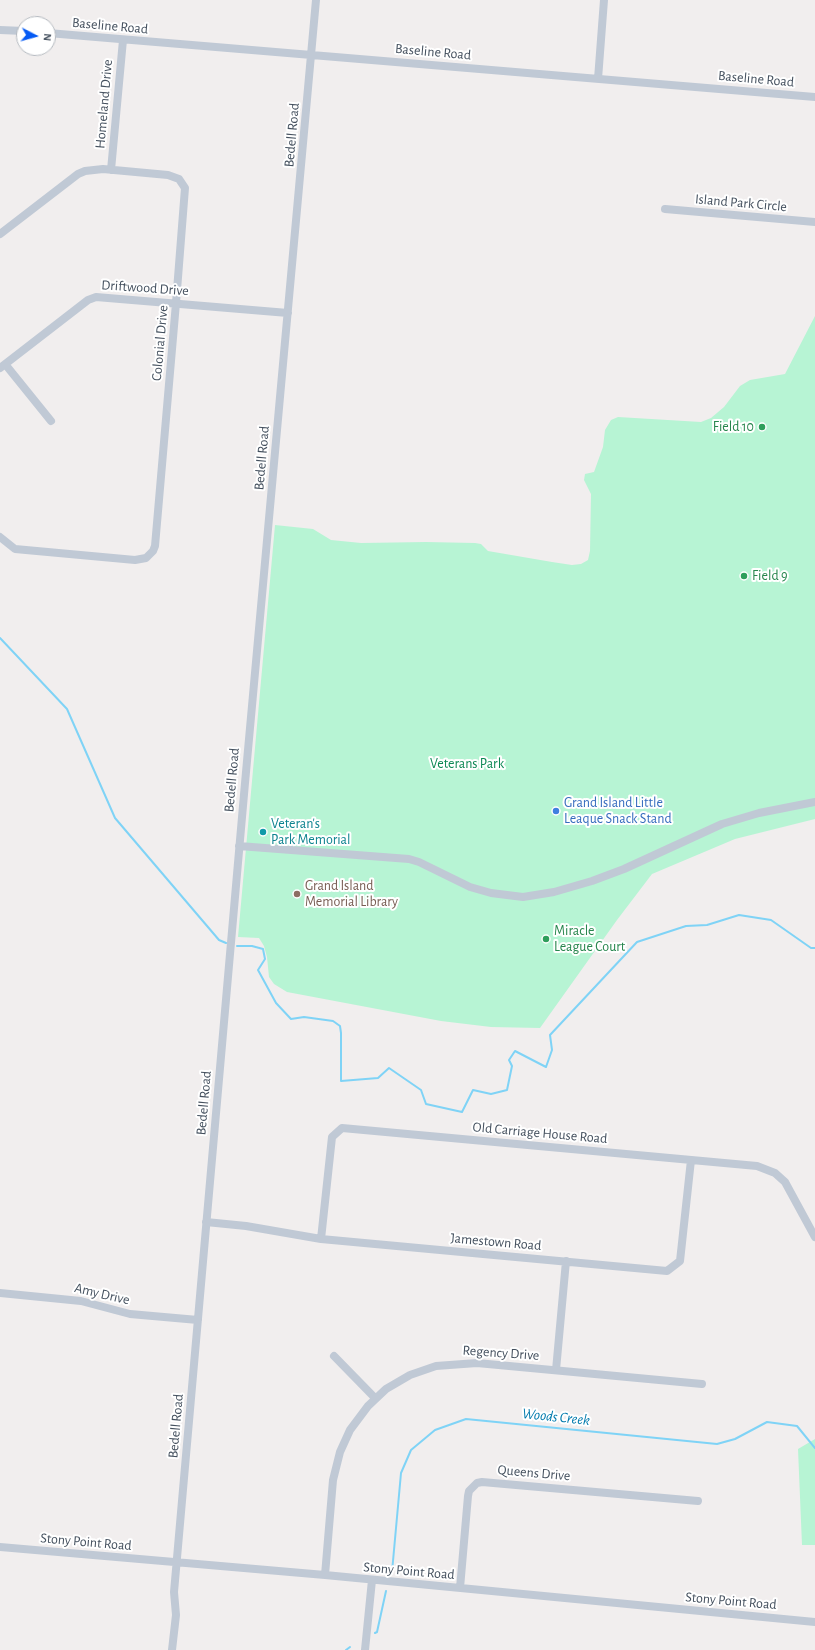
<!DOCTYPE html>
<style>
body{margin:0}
#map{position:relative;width:815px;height:1650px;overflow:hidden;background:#f1eeee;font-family:"Alegreya Sans",sans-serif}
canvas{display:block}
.north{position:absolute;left:16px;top:16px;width:40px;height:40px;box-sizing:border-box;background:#fff;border:1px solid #b4b9bf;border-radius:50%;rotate:96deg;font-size:11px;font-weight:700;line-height:16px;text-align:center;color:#44505e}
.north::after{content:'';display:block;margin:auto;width:14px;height:18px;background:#055af4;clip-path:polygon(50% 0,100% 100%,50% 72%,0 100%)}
</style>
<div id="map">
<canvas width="815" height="1650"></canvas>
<div class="north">N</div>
</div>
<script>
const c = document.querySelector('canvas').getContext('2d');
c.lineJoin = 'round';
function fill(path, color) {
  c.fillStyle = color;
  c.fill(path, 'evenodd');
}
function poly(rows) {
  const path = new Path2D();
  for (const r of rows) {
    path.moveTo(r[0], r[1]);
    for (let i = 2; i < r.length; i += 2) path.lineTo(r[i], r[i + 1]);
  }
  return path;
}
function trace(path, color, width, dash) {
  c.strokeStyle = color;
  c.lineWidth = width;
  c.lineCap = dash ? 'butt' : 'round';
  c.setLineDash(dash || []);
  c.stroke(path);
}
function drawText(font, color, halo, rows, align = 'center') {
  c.font = font + ' "Alegreya Sans",sans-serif';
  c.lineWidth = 4;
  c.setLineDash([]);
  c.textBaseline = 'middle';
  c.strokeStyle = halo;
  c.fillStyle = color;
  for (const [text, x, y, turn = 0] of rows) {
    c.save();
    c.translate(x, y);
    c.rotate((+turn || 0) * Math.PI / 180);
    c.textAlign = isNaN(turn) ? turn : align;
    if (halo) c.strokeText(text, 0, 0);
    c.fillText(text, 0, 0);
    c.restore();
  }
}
const green = poly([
 [815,316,815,819,735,839,652,874,617,920,540,1028,491,1027,441,1021,287,992,274,984,269,977,267,957,264,946,259,938,238,937,275,525,313,529,331,540,361,543,426,542,475,543,481,544,488,551,552,562,572,565,581,564,588,560,590,551,591,494,584,480,585,474,594,472,603,447,605,430,611,420,618,417,701,422,711,418,724,407,740,386,750,380,785,374],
 [815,1439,815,1545,802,1545,798,1449]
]);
const stream = poly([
 [0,638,67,709,115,818,219,940,226,943],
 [237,946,252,946,263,949,265,959,258,970,276,1003,291,1019,304,1017,333,1021,340,1026,341,1033,341,1081,378,1078,389,1068,421,1090,426,1104,462,1112,473,1090,491,1094,507,1090,512,1066,509,1060,515,1051,546,1067,552,1050,550,1035,637,942,686,926,707,925,739,915,771,920,811,948,815,948],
 [392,1572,401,1473,411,1450,435,1430,466,1419,717,1444,735,1439,767,1422,797,1426,815,1448],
 [375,1633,377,1632,386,1591],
 [346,1650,350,1647]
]);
const minor = poly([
 [0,30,24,31],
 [48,33,815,97],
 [598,79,604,0],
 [111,170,123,40],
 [665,209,815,222],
 [0,234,78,174,85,171,103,169,168,175,179,179,185,188,176,303,155,546,153,551,146,558,135,560,15,549,0,537],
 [5,364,51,421],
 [0,368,88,300,96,297,288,313],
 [239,846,409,859,419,862,470,887,491,893,523,897,554,892,592,881,624,869,722,824,759,813,815,802],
 [206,1222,246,1226,321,1239,667,1271,680,1261,691,1160],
 [321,1239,332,1137,342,1128,757,1166,775,1173,785,1182,815,1237],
 [0,1293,81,1301,130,1314,198,1320],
 [334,1356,375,1398],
 [556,1370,566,1261],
 [0,1547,325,1575,815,1622],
 [325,1575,333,1480,340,1452,350,1430,368,1406,386,1389,410,1375,436,1366,477,1363,702,1384],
 [460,1588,468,1496,469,1491,477,1483,482,1482,698,1501],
 [172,1650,176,1615,174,1592,245,783,316,0],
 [365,1650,372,1580]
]);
const markers = [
 [762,427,4,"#2e9e5b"],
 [744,576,4,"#2e9e5b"],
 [556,811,4,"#3f7fe0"],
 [263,832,4,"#0f9aa8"],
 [297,894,4,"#8d6e63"],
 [546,939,4,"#2e9e5b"]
];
const streetNames = [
 ["Baseline Road",110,26,5],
 ["Baseline Road",433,52,5],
 ["Baseline Road",756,79,5],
 ["Homeland Drive",104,104,-85],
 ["Bedell Road",292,135,-85],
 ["Island Park Circle",741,203,5],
 ["Driftwood Drive",145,288,4],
 ["Colonial Drive",160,343,-85],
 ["Bedell Road",262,458,-85],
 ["Bedell Road",232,780,-85],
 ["Bedell Road",204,1103,-85],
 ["Old Carriage House Road",540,1133,5],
 ["Jamestown Road",496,1242,5],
 ["Amy Drive",102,1294,13],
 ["Regency Drive",501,1353,4],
 ["Bedell Road",176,1426,-85],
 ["Queens Drive",534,1473,5],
 ["Stony Point Road",86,1542,5],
 ["Stony Point Road",409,1571,5],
 ["Stony Point Road",731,1601,5]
];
const leisureNames = [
 ["Field 10",754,427,"right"],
 ["Field 9",752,576],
 ["Miracle",554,931],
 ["League Court",554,947]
];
const parkNames = [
 ["Veterans Park",467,764]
];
const shopNames = [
 ["Grand Island Little",564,803],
 ["Leaque Snack Stand",564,819]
];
const cultureNames = [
 ["Veteran's",271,824],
 ["Park Memorial",271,840]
];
const educationNames = [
 ["Grand Island",305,886],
 ["Memorial Library",305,902]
];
const waterNames = [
 ["Woods Creek",556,1417,6]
];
fill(green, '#b7f4d4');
trace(stream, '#7fd3f6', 2);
trace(minor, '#c0c9d5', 8);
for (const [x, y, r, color] of markers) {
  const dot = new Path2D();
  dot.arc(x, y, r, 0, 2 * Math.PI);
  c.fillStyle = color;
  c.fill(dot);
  trace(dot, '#fff', 1.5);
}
drawText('14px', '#44505e', '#fff', streetNames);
drawText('14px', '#27864d', '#fff', leisureNames, 'left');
drawText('14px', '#0c8854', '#fff', parkNames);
drawText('14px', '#366cbe', '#fff', shopNames, 'left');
drawText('14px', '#0d838f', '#fff', cultureNames, 'left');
drawText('14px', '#785e54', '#fff', educationNames, 'left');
drawText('italic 15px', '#017aad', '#fff', waterNames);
</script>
